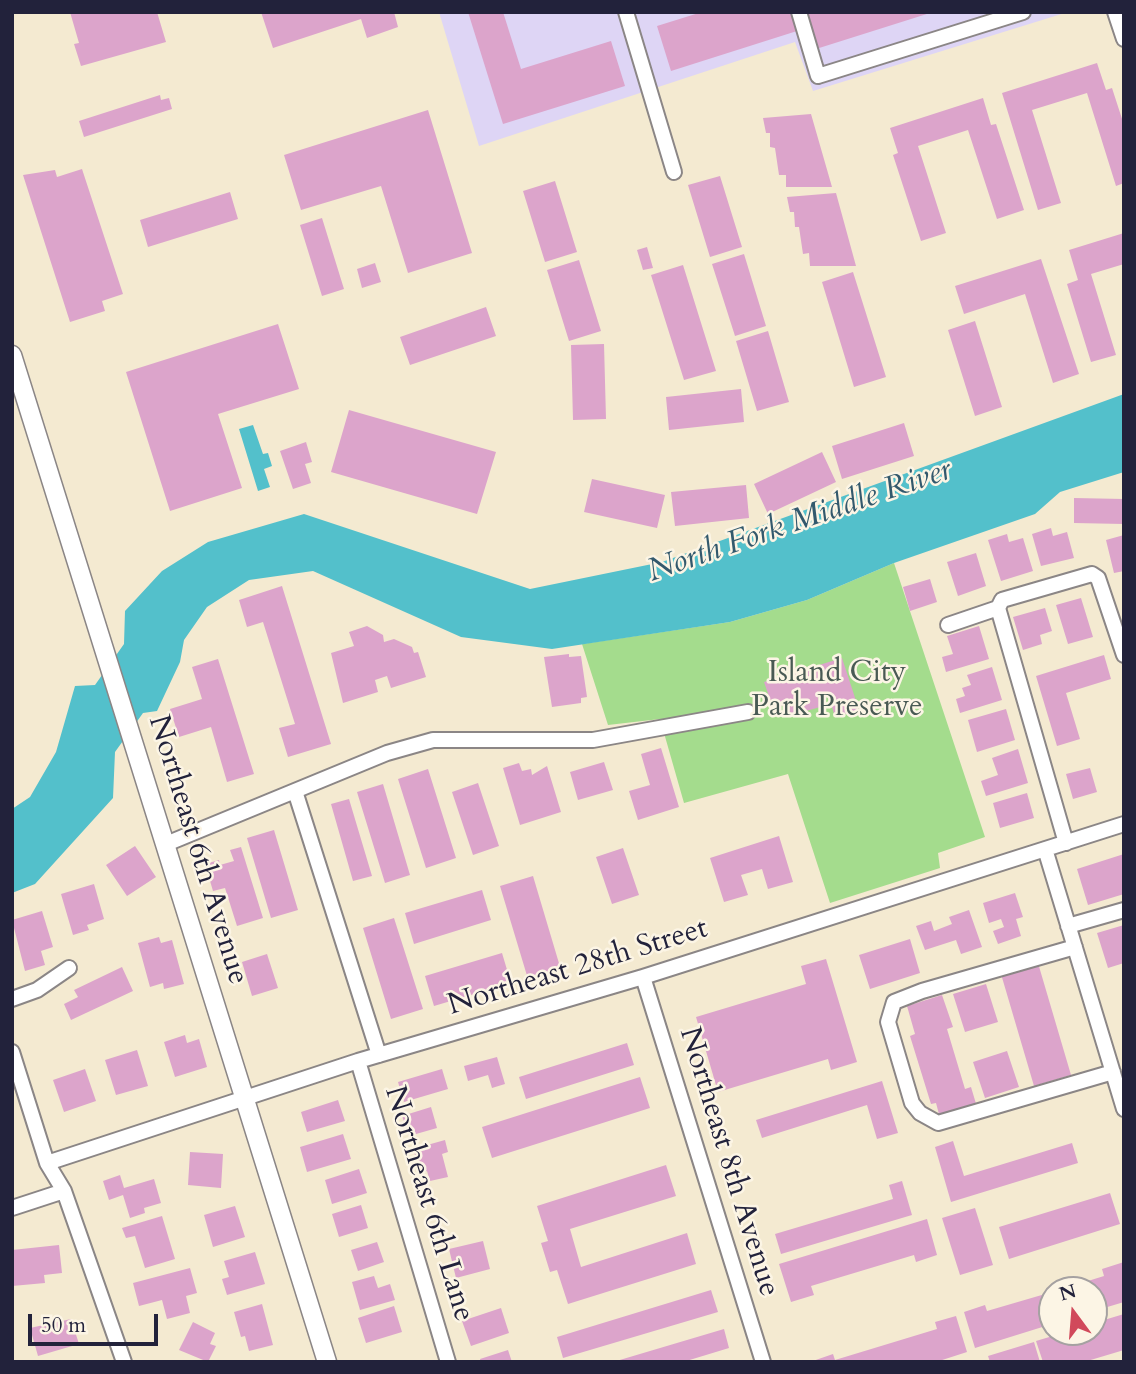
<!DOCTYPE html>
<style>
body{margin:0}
#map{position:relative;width:1136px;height:1374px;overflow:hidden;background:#f4ead1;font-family:Cardo,serif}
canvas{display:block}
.frame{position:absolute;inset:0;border:14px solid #22223b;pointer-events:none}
.north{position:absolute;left:1038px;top:1276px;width:70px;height:70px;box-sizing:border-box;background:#fcf5e5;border:2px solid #a5a1a1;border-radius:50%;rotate:344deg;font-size:19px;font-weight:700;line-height:28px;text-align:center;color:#22223b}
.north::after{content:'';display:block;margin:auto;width:24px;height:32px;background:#d1495b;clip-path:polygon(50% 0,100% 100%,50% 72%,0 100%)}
.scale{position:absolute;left:28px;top:1314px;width:130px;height:32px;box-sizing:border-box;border:4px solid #22223b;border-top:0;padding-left:9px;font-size:21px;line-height:24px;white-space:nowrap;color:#22223b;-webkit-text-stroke:5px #fcf5e5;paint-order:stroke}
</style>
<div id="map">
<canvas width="1136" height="1374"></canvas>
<div class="frame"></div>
<div class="north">N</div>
<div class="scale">50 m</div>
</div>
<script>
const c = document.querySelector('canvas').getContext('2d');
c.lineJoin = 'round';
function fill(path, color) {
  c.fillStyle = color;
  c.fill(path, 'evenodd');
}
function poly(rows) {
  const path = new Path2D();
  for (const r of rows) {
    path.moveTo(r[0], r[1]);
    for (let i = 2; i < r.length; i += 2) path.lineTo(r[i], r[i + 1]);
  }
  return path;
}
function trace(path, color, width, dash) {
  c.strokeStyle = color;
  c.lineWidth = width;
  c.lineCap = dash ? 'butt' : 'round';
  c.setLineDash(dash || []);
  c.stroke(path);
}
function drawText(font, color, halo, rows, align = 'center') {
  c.font = font + ' Cardo,serif';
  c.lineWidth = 5;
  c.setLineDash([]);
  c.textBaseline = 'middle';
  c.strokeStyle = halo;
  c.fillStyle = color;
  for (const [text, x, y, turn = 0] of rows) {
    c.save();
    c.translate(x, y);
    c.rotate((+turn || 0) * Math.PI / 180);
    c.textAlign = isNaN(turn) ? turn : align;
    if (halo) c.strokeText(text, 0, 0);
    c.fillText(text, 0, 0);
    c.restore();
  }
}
const built = poly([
 [439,12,1068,12,813,91,795,42,479,146]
]);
const green = poly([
 [894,563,985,837,938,853,940,868,830,903,788,774,684,803,660,719,608,725,582,644,730,622,807,600]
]);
const water = poly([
 [1124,394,1124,472,1060,492,1035,514,894,563,807,600,730,622,552,649,461,637,313,571,249,580,207,607,184,640,180,662,157,711,143,713,115,752,113,798,35,884,12,893,12,809,30,797,56,752,75,686,95,685,124,644,125,611,162,571,208,542,304,514,530,589,662,562],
 [253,425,263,454,268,453,272,466,264,469,270,487,258,491,239,429]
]);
const building = poly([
 [70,12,157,12,166,42,81,66,74,44,79,43],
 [261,12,394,12,398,27,367,38,361,19,273,48],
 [468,12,503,12,521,69,611,41,625,86,503,124],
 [702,12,791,12,797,31,671,71,657,26],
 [804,12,930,12,930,13,816,49],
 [1097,63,1106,90,1112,88,1124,125,1124,183,1116,186,1087,93,1032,110,1061,203,1038,210,1002,93],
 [160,95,161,100,169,98,172,109,84,137,79,121],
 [983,98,991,125,996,124,1024,210,997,219,968,130,918,146,946,233,921,241,893,155,898,153,890,128],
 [428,110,472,253,408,273,381,186,301,210,284,155],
 [811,114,832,187,786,187,786,175,779,175,775,148,770,147,770,133,766,133,763,118],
 [82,169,123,294,102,301,105,311,70,322,23,175,55,170,57,177],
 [720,176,742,247,710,257,688,185],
 [555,181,577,252,545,262,523,191],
 [230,192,238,219,148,247,140,220],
 [836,193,856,266,810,266,809,253,803,254,799,227,795,227,794,212,790,212,787,197],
 [322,218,344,289,322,296,300,225],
 [1124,233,1124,264,1091,274,1116,355,1091,362,1067,284,1078,280,1069,250],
 [647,247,653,268,643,270,637,250],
 [744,254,766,326,735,336,712,264],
 [1041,259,1079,374,1053,383,1025,294,964,314,955,286],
 [579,260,601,331,569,341,547,270],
 [375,263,381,282,362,288,357,269],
 [683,265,716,371,684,380,651,275],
 [853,272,886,377,854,387,822,282],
 [486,307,496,336,410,365,400,337],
 [975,321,1002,407,975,416,948,330],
 [278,324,299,389,218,414,242,488,170,511,126,372],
 [768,331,789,402,757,411,736,341],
 [604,344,606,419,573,420,571,345],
 [741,389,744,422,669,430,666,397],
 [349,410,496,452,477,514,331,472],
 [904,423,914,456,842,479,832,446],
 [306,442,312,462,305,464,311,483,293,489,280,451],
 [822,452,836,482,768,514,754,484],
 [592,479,665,495,657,528,584,512],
 [746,485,749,518,675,526,671,492],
 [1074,498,1124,499,1124,524,1074,523],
 [1051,528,1053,536,1067,532,1074,558,1041,566,1032,534],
 [1007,534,1009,542,1023,538,1033,571,1001,581,988,540],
 [1124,535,1124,571,1114,573,1106,540],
 [976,553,986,586,958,596,947,562],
 [930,579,937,602,910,611,903,587],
 [282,586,331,744,288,757,279,728,295,724,263,622,247,627,239,600],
 [1081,598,1093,637,1068,644,1056,605],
 [1045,608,1052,631,1040,635,1042,644,1023,650,1013,617],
 [367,626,383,635,384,642,394,639,412,647,414,653,418,652,426,677,391,688,387,676,375,680,378,692,343,703,331,653,354,646,349,632],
 [979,626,989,659,946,672,942,657,953,654,947,636],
 [569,654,569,657,581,656,587,697,581,698,581,703,552,707,544,657],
 [1104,655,1111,679,1066,693,1080,739,1057,746,1036,676],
 [842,658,859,710,835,717,828,694,818,697,820,707,789,716,785,705,773,708,764,682],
 [218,659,254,774,227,782,211,727,179,737,170,709,202,699,192,667],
 [992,667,1002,700,960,713,956,699,965,696,962,688,971,685,967,675],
 [1006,709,1015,740,977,752,968,720],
 [661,748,679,807,638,820,629,791,650,785,641,754],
 [1018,749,1028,783,986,796,981,781,998,775,992,758],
 [604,762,613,790,578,800,570,772],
 [519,763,522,771,531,769,532,775,547,766,561,812,520,825,503,768],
 [1090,768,1097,792,1073,799,1066,774],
 [428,769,456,858,426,868,398,779],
 [478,783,499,846,473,855,452,792],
 [383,784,410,875,385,883,357,792],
 [1027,793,1034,818,1000,828,993,803],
 [349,799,372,876,353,881,331,804],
 [274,830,298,910,271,918,247,838],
 [779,836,793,882,768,889,762,869,741,875,748,895,724,902,710,858],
 [135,846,156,877,127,896,106,865],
 [241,847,263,918,237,926,225,888,213,891,205,864,219,860,220,865,234,861,230,850],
 [623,848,639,895,612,904,596,857],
 [1124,854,1124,894,1088,905,1077,869],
 [533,876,561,970,528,979,500,886],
 [94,884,104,919,87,925,89,930,73,935,61,894],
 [482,890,491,920,414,944,405,913],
 [1015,893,1023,917,1016,919,1021,936,998,944,993,931,1004,927,1001,919,989,923,983,903],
 [969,910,982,947,961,954,956,940,925,950,916,926,931,921,934,931,952,924,949,917],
 [42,911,53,947,41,951,45,965,25,971,12,920],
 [394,918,423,1009,391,1019,363,928],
 [1124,925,1124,963,1108,968,1097,933],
 [159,937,161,943,172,940,184,984,164,989,163,983,150,987,138,943],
 [910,939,920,973,870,989,859,955],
 [502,953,511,983,434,1006,425,976],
 [267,954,278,988,252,996,242,962],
 [826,959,857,1062,831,1070,828,1059,718,1092,696,1017,806,984,801,966],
 [1038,963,1071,1075,1034,1086,1001,974],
 [122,967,133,991,71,1020,64,1004,78,997,74,990],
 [986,984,998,1022,965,1032,953,994],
 [942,995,953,1027,947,1029,965,1089,971,1087,977,1107,940,1118,936,1103,931,1104,910,1036,915,1034,907,1006],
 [185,1035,187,1043,199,1039,207,1067,175,1077,164,1042],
 [627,1043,634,1065,526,1099,519,1077],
 [137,1050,148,1086,116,1095,105,1060],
 [1007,1051,1019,1087,985,1098,973,1062],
 [497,1057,505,1084,492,1088,488,1075,468,1081,464,1066],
 [85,1069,96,1101,64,1112,53,1080],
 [442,1069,448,1089,404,1102,398,1082],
 [640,1077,650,1108,492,1158,482,1127],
 [882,1081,898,1133,877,1139,867,1105,762,1138,756,1120],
 [338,1100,345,1121,307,1132,301,1112],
 [431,1107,437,1128,409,1136,402,1116],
 [343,1134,351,1159,307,1172,300,1147],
 [445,1140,448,1152,442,1154,448,1177,430,1181,427,1171,421,1173,413,1149],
 [953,1141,964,1176,1072,1143,1078,1163,951,1202,935,1147],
 [190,1152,223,1154,221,1188,188,1185],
 [666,1165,676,1196,570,1229,581,1267,687,1233,696,1264,568,1304,557,1270,550,1272,541,1243,548,1241,537,1206],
 [359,1169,367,1193,332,1204,325,1180],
 [120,1175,124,1188,154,1179,161,1203,144,1208,145,1213,130,1218,123,1195,109,1200,103,1181],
 [902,1181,912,1215,781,1254,775,1234,893,1199,889,1185],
 [1110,1193,1120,1224,1009,1259,999,1227],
 [361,1205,368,1228,339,1237,332,1214],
 [235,1206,245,1237,213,1247,204,1215],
 [975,1208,993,1265,960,1275,942,1218],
 [162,1216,175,1259,145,1268,135,1236,126,1238,122,1228],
 [927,1219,937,1255,916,1262,914,1255,811,1286,814,1295,791,1302,779,1264],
 [483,1241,490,1269,456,1278,449,1249],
 [377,1242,384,1262,358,1271,351,1250],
 [59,1245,62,1273,44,1275,45,1283,12,1286,12,1250],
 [255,1252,265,1284,227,1295,222,1279,229,1277,224,1261],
 [1124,1262,1124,1302,1094,1311,1094,1290,1059,1290,1104,1276,1102,1269],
 [190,1268,197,1293,186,1296,190,1313,167,1319,162,1300,139,1306,133,1283],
 [374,1276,378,1288,390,1284,395,1300,360,1310,352,1282],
 [711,1290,718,1312,563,1358,557,1337],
 [1052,1292,1052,1324,975,1348,964,1312,985,1305,987,1311],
 [262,1304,273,1345,249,1351,245,1336,241,1337,234,1312],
 [394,1306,402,1332,366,1343,358,1318],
 [501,1308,509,1333,471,1346,462,1321],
 [1124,1314,1124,1350,1084,1362,1043,1362,1036,1341,1066,1332,1094,1332,1094,1323],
 [956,1316,967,1352,936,1362,810,1362,833,1354,835,1360,937,1329,935,1322],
 [71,1319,79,1344,38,1356,30,1328],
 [193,1322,215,1333,210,1344,216,1346,208,1362,179,1350],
 [724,1329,729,1348,683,1362,613,1362],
 [1034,1342,1040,1362,990,1362,988,1356],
 [508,1350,512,1362,481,1362,480,1359]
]);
const minor = poly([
 [626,12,674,172],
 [799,12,818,76,1023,12],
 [1115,12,1124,39],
 [948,625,998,608],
 [295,791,379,1055],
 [1066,843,998,608,1002,600,1092,574,1098,578,1124,655],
 [166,844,387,753,433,740,593,740,748,712],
 [1045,849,1124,1109],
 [1068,926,1124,910],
 [1075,947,922,991,894,1002,888,1022,912,1103,920,1113,938,1123,1113,1072],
 [643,977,763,1362],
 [12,999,37,990,69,968],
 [12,1052,47,1163,64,1191,124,1362],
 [358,1061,448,1362],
 [47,1163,358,1061,643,977,1124,824],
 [12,1208,64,1191]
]);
const tertiary = poly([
 [12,355,327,1362]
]);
const parkNames = [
 ["Island City",837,674],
 ["Park Preserve",837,708]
];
const streetNames = [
 ["Northeast 6th Avenue",197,850,73],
 ["Northeast 28th Street",578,968,-17],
 ["Northeast 8th Avenue",728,1162,73],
 ["Northeast 6th Lane",428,1204,73]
];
const waterNames = [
 ["North Fork Middle River",800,522,-19]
];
fill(built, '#ded5f5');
fill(green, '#a4dc8d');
fill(water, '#53c0cb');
fill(building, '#dca4cb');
trace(minor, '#8b8686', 18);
trace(tertiary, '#8b8686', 21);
trace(minor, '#fff', 14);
trace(tertiary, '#fff', 18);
drawText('30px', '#495a54', '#fcf5e5', parkNames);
drawText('30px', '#22223b', '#fcf5e5', streetNames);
drawText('italic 32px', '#33596d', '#fcf5e5', waterNames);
</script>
